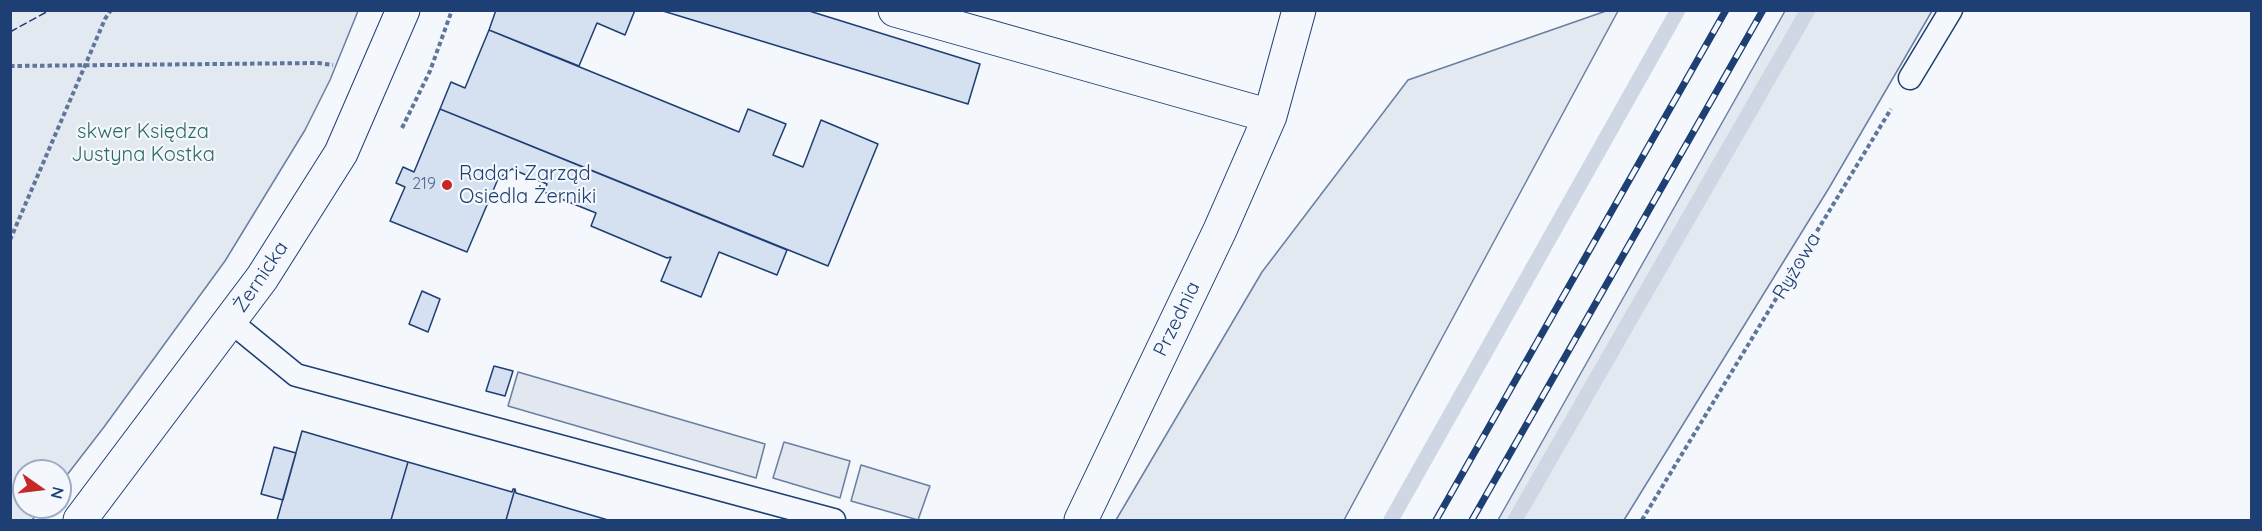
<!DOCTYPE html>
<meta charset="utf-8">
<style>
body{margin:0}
#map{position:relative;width:2262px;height:531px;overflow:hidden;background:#f4f7fb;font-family:Quicksand,sans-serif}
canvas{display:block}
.frame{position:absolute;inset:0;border:12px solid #1d3f73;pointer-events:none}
.north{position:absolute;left:12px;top:459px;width:60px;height:60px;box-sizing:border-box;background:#f4f7fb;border:2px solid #9eadc5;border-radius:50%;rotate:104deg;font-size:16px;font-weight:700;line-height:24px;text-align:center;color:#1d3f73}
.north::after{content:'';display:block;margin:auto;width:21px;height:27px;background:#c62828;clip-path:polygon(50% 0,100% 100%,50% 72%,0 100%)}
</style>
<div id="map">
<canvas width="2262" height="531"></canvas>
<div class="frame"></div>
<div class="north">N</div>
</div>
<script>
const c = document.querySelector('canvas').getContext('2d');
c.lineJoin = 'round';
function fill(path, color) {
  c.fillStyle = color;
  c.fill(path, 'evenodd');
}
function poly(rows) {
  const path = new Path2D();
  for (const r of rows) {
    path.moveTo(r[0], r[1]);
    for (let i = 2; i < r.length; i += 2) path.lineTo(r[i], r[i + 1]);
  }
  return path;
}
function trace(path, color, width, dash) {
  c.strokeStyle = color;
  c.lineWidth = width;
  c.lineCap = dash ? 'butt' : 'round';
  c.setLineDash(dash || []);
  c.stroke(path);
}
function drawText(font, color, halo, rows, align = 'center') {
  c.font = font + ' Quicksand,sans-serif';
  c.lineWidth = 4.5;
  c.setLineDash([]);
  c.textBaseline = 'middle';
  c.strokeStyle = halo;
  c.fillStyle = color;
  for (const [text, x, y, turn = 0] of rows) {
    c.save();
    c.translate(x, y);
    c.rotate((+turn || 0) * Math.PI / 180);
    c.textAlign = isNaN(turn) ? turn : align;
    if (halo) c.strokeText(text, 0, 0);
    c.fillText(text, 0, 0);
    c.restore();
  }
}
const green = poly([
 [10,11,358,11,330,80,305,130,225,261,104,427,60,484,60,471,24,471,24,507,43,507,32,520,10,520,10,11],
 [1606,11,1618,11,1344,520,1116,520,1262,272,1408,80,1606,11],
 [1785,11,1932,11,1829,188,1624,520,1498,520,1785,11]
]);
const parking = poly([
 [518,372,765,444,756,478,508,406,518,372],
 [784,442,850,461,840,498,773,478,784,442],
 [861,465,930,486,918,520,851,501,861,465]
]);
const stream = poly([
 [1391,520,1678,10],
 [1515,520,1808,10]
]);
const building = poly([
 [496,10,635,10,625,35,597,23,579,66,489,30,496,10],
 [806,10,980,64,968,104,663,11,806,10],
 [489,30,739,132,748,109,786,124,773,155,803,167,821,120,878,144,828,266,440,109,451,82,465,88,489,30],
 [440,109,787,250,777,275,719,252,701,297,661,281,671,257,667,258,591,226,596,213,544,192,547,184,512,169,498,179,467,252,390,221,405,187,396,183,403,167,414,172,440,109],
 [422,291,440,299,428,332,409,324,422,291],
 [494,366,513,371,505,396,486,391,494,366],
 [302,431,408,462,391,520,277,520,302,431],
 [274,447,296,453,283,500,261,494,274,447],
 [408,462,512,492,513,489,515,489,506,520,391,520,408,462],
 [515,489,516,493,608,520,506,520,515,489]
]);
const path = poly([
 [10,66,318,63,333,65],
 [402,128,430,71,452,10],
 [10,240,105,19,111,10],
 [1642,520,1891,109]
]);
const lane = poly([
 [1910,78,1951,10],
 [230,321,296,375,834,520]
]);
const street = poly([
 [895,10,1270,116],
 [1081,520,1220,230,1270,116,1299,10]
]);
const secondary = poly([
 [80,520,262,278,341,153,403,10]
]);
const rail = poly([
 [1436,520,1726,10],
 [1472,520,1763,10]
]);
const fence = poly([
 [10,32,50,10]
]);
const markers = [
 [447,185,6,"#c62828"]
];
const numberNames = [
 ["219",424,184]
];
const parkNames = [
 ["skwer Księdza",143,132],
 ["Justyna Kostka",143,155]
];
const poiNames = [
 ["Rada i Zarząd",459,174],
 ["Osiedla Żerniki",459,197]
];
const streetNames = [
 ["Ryżowa",1797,266,-59],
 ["Żernicka",261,277,-56],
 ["Przednia",1177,319,-64]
];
fill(green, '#e3e9f0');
trace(green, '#687fa3', 1.5);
fill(parking, '#e3e8f0');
trace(parking, '#687fa3', 1.5);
trace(stream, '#cfd7e4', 15);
fill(building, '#d5e0f0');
trace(building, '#1d3f73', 1.5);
trace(lane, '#1d3f73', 25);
trace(street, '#1d3f73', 35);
trace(secondary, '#1d3f73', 35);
trace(path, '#5e769c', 4, [4.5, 3]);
trace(lane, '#f4f7fb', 22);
trace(street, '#f4f7fb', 33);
trace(secondary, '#f4f7fb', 33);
trace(rail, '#1d3f73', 7);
trace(rail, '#f4f7fb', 4.5, [14]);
trace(fence, '#1d3f73', 1.5, [8, 3]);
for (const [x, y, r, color] of markers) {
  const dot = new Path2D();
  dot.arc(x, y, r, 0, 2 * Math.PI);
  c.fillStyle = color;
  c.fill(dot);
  trace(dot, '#f4f7fb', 2);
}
drawText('16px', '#4b6792', null, numberNames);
drawText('20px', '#2c6c60', '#f4f7fb', parkNames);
drawText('20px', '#1d3f73', '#f4f7fb', poiNames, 'left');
drawText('20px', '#1d3f73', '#f4f7fb', streetNames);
</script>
